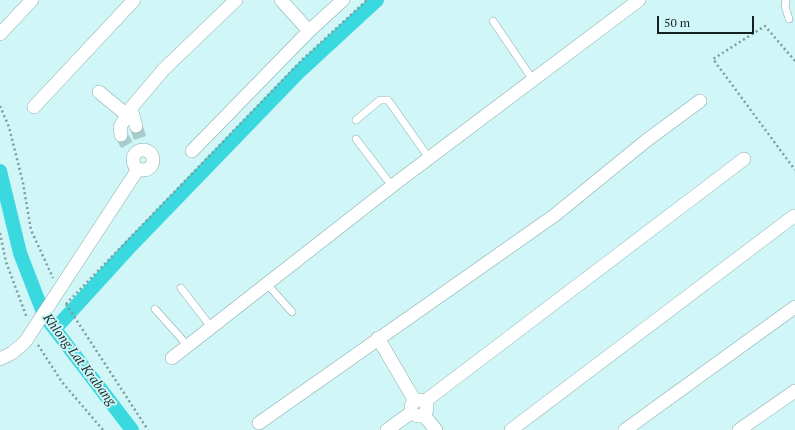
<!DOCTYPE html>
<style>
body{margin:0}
#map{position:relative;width:795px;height:430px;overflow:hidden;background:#d0f6f7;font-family:"PT Serif",serif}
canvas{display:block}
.scale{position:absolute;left:657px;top:16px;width:97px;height:18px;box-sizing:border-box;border:2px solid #132122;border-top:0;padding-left:5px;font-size:12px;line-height:14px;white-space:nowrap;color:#132122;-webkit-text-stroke:3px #d0f6f7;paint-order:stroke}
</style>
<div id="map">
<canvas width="795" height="430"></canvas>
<div class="scale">50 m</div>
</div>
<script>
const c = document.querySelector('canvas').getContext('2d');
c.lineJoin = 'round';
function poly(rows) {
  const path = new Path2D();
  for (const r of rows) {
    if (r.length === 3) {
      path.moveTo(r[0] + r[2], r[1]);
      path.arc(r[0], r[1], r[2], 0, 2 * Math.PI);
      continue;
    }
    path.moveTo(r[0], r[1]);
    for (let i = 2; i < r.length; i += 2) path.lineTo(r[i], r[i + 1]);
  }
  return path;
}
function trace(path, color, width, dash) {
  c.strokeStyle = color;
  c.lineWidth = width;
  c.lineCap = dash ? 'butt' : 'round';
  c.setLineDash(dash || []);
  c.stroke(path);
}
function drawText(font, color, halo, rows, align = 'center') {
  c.font = font + ' "PT Serif",serif';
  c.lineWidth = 4;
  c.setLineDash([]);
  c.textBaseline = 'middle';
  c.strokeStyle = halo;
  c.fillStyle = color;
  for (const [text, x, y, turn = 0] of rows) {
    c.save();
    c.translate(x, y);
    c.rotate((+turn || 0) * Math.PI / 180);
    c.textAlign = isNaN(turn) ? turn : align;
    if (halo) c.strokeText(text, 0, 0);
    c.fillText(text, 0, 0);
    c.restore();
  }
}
const canal = poly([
 [0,171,20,253,44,315,132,430],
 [55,329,128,249,300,71,377,0]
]);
const streetTunnel = poly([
 [136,126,140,138],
 [121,135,127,145]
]);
const path = poly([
 [795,61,765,26,713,59,795,170],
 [0,106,9,127,23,183,31,230,53,278],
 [0,233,6,262,27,318],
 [66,304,303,59,367,0],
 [66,304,148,430],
 [38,345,62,382,103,430]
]);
const lane = poly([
 [786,0,785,6,789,19],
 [493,21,533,80],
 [356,120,380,100,388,100,429,158],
 [356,139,392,186],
 [267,284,292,312],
 [181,288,211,327],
 [155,309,188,346]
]);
const street = poly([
 [281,0,309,31],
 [0,34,32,0],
 [99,92,133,120],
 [34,107,134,0],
 [131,108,164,69,236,0],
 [121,135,120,127,131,108,136,126],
 [143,160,10],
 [192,151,309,31,343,0],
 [378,338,415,401],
 [172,358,392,186,639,0],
 [0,359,12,353,25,342,138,169],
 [419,408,8],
 [424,402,744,159],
 [423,414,436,430],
 [259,423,555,215,647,140,700,101],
 [387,430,412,412],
 [511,430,794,216],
 [625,430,795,307],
 [739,430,795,391]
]);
const waterNames = [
 ["Khlong Lat Krabang",79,360,53]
];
trace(canal, '#3ad9e0', 14);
trace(streetTunnel, '#aacbcc', 13, [13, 6]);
trace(lane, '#88acad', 8);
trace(street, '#88acad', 14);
trace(path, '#7f9b9c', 2.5, [2, 3]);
trace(lane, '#fff', 7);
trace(street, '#fff', 13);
drawText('italic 13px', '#162f30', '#d0f6f7', waterNames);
</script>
